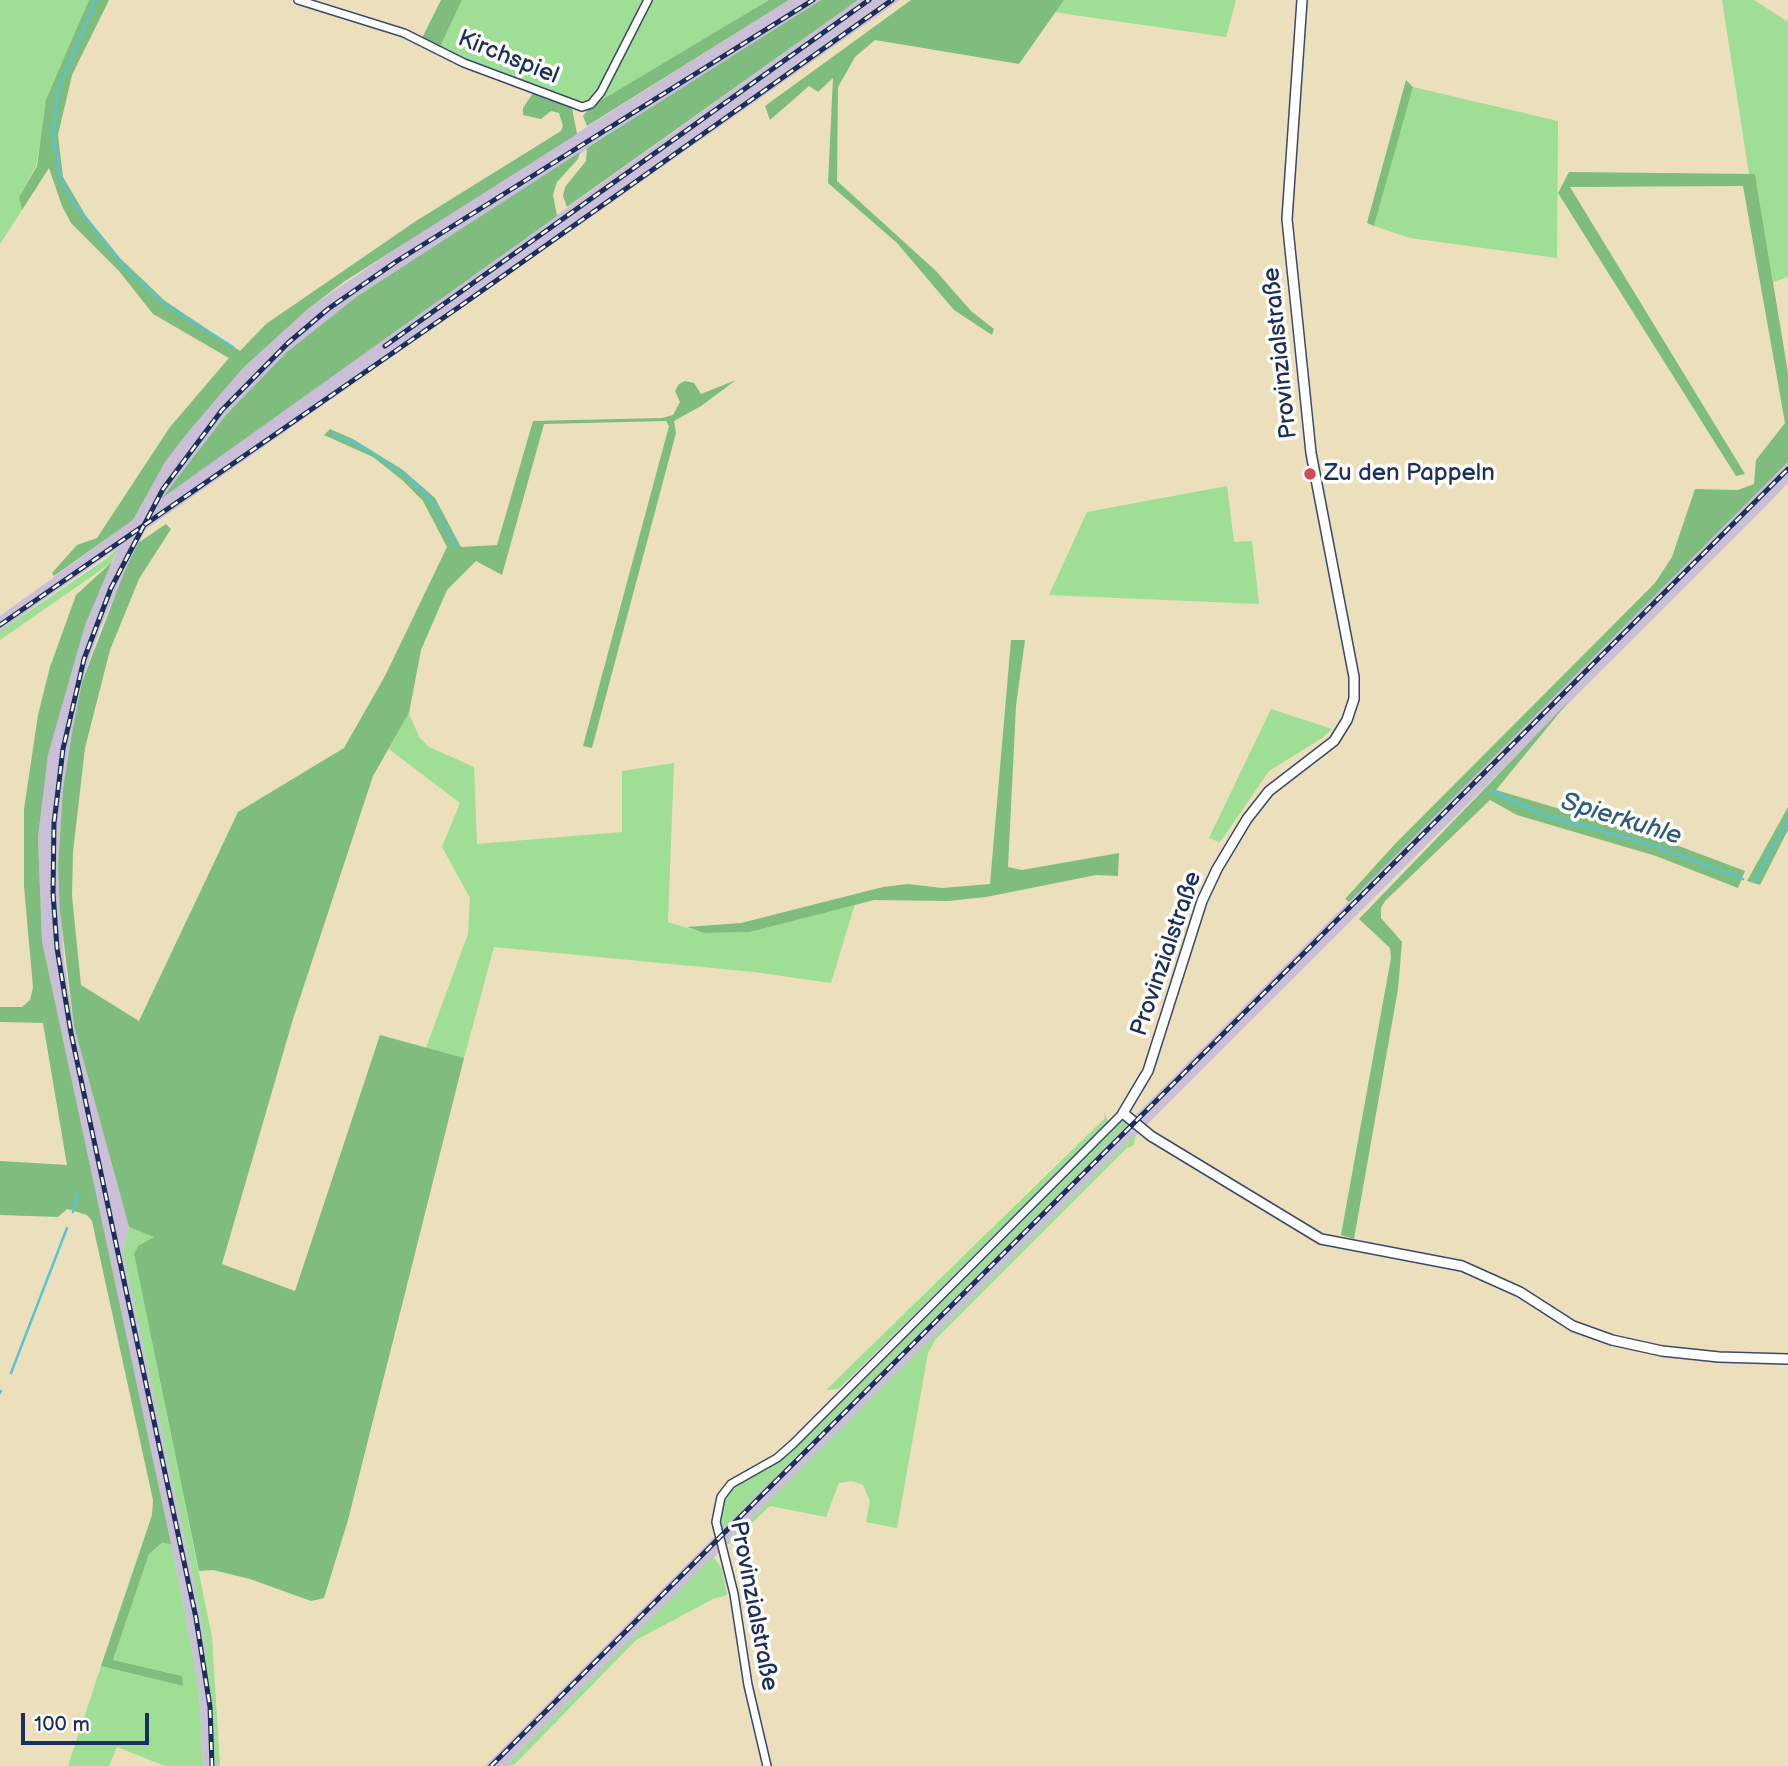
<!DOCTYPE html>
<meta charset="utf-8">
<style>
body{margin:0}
#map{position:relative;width:1788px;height:1766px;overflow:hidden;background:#ebdfbc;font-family:"Balsamiq Sans",sans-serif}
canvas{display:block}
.scale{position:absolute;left:21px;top:1713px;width:128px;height:32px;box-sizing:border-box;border:4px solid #1b2f5e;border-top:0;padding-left:9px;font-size:21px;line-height:24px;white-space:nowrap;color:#1b2f5e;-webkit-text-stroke:5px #fdfcf7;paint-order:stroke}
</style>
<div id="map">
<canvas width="1788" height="1766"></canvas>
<div class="scale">100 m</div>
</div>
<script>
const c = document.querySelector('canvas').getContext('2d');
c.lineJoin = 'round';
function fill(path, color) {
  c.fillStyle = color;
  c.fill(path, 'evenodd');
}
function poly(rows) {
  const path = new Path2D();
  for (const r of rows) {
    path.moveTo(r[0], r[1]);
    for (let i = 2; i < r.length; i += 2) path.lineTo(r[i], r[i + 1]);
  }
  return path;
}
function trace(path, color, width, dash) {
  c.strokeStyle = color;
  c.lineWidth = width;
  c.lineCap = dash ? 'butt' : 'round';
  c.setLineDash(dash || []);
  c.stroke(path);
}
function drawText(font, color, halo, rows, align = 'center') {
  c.font = font + ' "Balsamiq Sans",sans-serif';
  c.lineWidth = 7;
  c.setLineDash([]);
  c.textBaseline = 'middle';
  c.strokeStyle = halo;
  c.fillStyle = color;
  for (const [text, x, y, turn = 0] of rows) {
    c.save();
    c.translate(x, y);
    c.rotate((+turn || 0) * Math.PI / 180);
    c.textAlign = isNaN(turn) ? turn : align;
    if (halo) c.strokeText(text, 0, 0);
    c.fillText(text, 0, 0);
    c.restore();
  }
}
const industrial = poly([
 [789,0,821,0,359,295,225,416,164,496,858,0,900,0,145,530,100,629,82,682,63,789,58,866,64,960,74,1026,129,1227,123,1252,194,1582,204,1637,214,1737,215,1766,203,1766,199,1691,184,1607,42,941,38,837,48,755,85,624,119,547,0,631,0,616,133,520,165,462,189,431,243,368,309,308,431,225],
 [1788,462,1788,483,1766,506,505,1766,485,1766]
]);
const green = poly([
 [0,0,89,0,41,139,36,166,19,197,22,210,0,244],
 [462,0,644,0,598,90,586,101,572,100,522,83,440,47],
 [650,0,769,0,599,103],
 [1064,0,1236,0,1226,37,1053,12],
 [1722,0,1754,0,1788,22,1788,277,1773,282,1755,174,1749,174],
 [1413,87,1558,121,1557,258,1410,238,1374,226],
 [1227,486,1234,542,1252,541,1259,604,1049,595,1087,512],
 [120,546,111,563,0,640,0,631,106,559],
 [1271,709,1332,729,1322,738,1269,771,1223,838,1219,842,1209,838],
 [409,713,419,737,429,747,474,767,477,844,622,832,622,771,674,763,668,922,704,933,750,932,855,904,831,983,754,972,494,947,464,1058,426,1048,468,934,470,898,442,847,460,803,389,749],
 [1104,1111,1108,1122,854,1374,838,1389,826,1390,1105,1118],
 [1123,1121,1127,1124,1099,1153,721,1531,722,1504,732,1488,770,1467,799,1441,1116,1123],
 [1136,1133,1134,1145,1126,1149,935,1340,928,1353,897,1528,866,1522,870,1501,863,1485,852,1481,839,1483,826,1517,770,1506,729,1544,726,1544],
 [129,1227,155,1237,138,1246,134,1254,212,1637,220,1766,215,1766,204,1637,194,1582,123,1252],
 [163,1543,171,1544,184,1607,199,1690,203,1766,165,1766,117,1747,109,1766,68,1766,101,1666,182,1686,182,1676,113,1660,149,1554],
 [713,1556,722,1569,727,1595,713,1599,636,1640,514,1765,505,1766]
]);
const forest = poly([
 [89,0,109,0,72,75,58,135,63,177,86,216,120,258,165,301,240,351,266,324,416,221,561,131,563,126,559,113,551,111,541,119,523,115,523,108,533,93,572,108,577,134,345,281,309,308,243,368,189,431,165,462,133,520,54,576,52,573,77,545,97,538,170,427,229,358,153,314,119,271,71,223,62,206,49,168,22,210,19,197,37,166,46,100],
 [441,0,462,0,440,47,422,38],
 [769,0,789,0,587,126,583,116,590,107],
 [821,0,858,0,567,207,563,196,565,187,586,161,587,148],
 [911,0,1064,0,1019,64,875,40,855,57,838,87,837,181,936,271,971,311,994,329,992,335,954,310,897,243,828,183,833,78,818,92,809,86,770,120,765,106],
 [1406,80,1413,87,1374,226,1367,223],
 [580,152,578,159,557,182,553,195,557,216,162,498,225,416,287,352,359,295],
 [1569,172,1755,174,1788,373,1788,462,1349,902,1345,899,1395,844,1655,583,1672,557,1695,489,1738,490,1754,484,1756,460,1785,423,1743,186,1570,187,1745,474,1736,476,1558,193],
 [736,380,701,406,674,421,676,433,592,748,583,746,669,426,666,421,544,424,502,575,476,561,447,590,421,650,409,713,373,776,293,1019,222,1264,295,1291,380,1035,464,1058,348,1520,324,1598,311,1601,250,1579,213,1570,199,1571,134,1254,138,1246,154,1237,129,1227,74,1026,60,911,58,866,63,789,72,733,82,682,124,573,138,543,166,524,171,529,139,579,110,650,85,748,73,852,72,896,81,985,139,1021,238,812,344,748,385,676,447,547,423,501,402,480,373,457,324,435,330,429,353,439,403,470,435,498,461,547,497,545,533,421,662,418,673,415,680,402,675,391,679,384,685,381,694,383,701,394],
 [112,562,85,625,48,755,38,837,42,941,171,1544,162,1543,149,1554,113,1660,182,1676,183,1686,101,1666,152,1515,153,1500,92,1221,87,1215,67,1209,58,1217,0,1215,0,1161,67,1165,43,1023,0,1022,0,1007,22,1007,30,1000,33,987,24,887,24,809,38,715,50,667,76,595],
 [1011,640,1025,640,1016,706,1008,867,1022,870,1119,853,1118,876,1096,875,986,897,948,901,874,900,750,932,704,933,687,927,741,923,883,887,908,884,942,888,990,884],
 [1569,701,1496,790,1655,837,1745,871,1738,888,1656,856,1517,815,1490,800,1385,901,1381,908,1381,918,1402,942,1398,989,1354,1239,1341,1235,1391,958,1390,948,1359,919],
 [1788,807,1788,830,1760,885,1747,881]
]);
const stream = poly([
 [96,0,58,90,53,131,60,179,73,202,124,267,163,303,233,347],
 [333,435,361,446,409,478,430,499,456,547],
 [1491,791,1544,815,1649,844,1743,879],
 [1755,881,1788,819],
 [73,1212,78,1192],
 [11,1373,67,1228],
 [0,1393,1,1391]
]);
const minor = poly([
 [298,0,404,33,464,63,582,107,591,104,601,92,648,0],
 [767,1766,748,1685,734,1594,716,1522,721,1497,731,1484,777,1458,793,1444,1123,1113]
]);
const tertiary = poly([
 [1302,0,1287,219,1311,453,1354,677,1354,699,1347,720,1334,741,1269,791,1247,819,1217,869,1202,901,1148,1071,1123,1113,1151,1136,1321,1239,1462,1266,1520,1292,1573,1326,1612,1340,1662,1351,1719,1357,1788,1359]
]);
const rail = poly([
 [385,346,869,0],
 [0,625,459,307,892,0],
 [212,1766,210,1707,196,1618,71,1033,57,948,53,893,54,823,63,749,84,659,111,588,163,489,222,410,288,343,328,309,397,261,813,0],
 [491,1766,1788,469]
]);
const markers = [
 [1310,474,7,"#d1495b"]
];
const streetNames = [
 ["Kirchspiel",508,58,22],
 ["Provinzialstraße",1281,353,-96],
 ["Provinzialstraße",1167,954,-71],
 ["Provinzialstraße",753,1606,79]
];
const poiNames = [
 ["Zu den Pappeln",1324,474]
];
const waterNames = [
 ["Spierkuhle",1621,820,17]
];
fill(industrial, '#cabfd6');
fill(green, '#9ede95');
fill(forest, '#7ebd7e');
trace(stream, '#59c3d5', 2.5);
trace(minor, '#3a496c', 10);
trace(tertiary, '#3a496c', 12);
trace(minor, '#fff', 7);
trace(tertiary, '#fff', 9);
trace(rail, '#1b2f5e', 5);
trace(rail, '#fdfcf7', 2.5, [8]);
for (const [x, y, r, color] of markers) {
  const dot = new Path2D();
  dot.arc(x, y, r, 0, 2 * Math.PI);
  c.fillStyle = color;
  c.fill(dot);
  trace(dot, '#fdfcf7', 2.5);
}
drawText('24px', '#1b2f5e', '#fdfcf7', streetNames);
drawText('24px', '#1b2f5e', '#fdfcf7', poiNames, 'left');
drawText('italic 26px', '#2e5b82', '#fdfcf7', waterNames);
</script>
